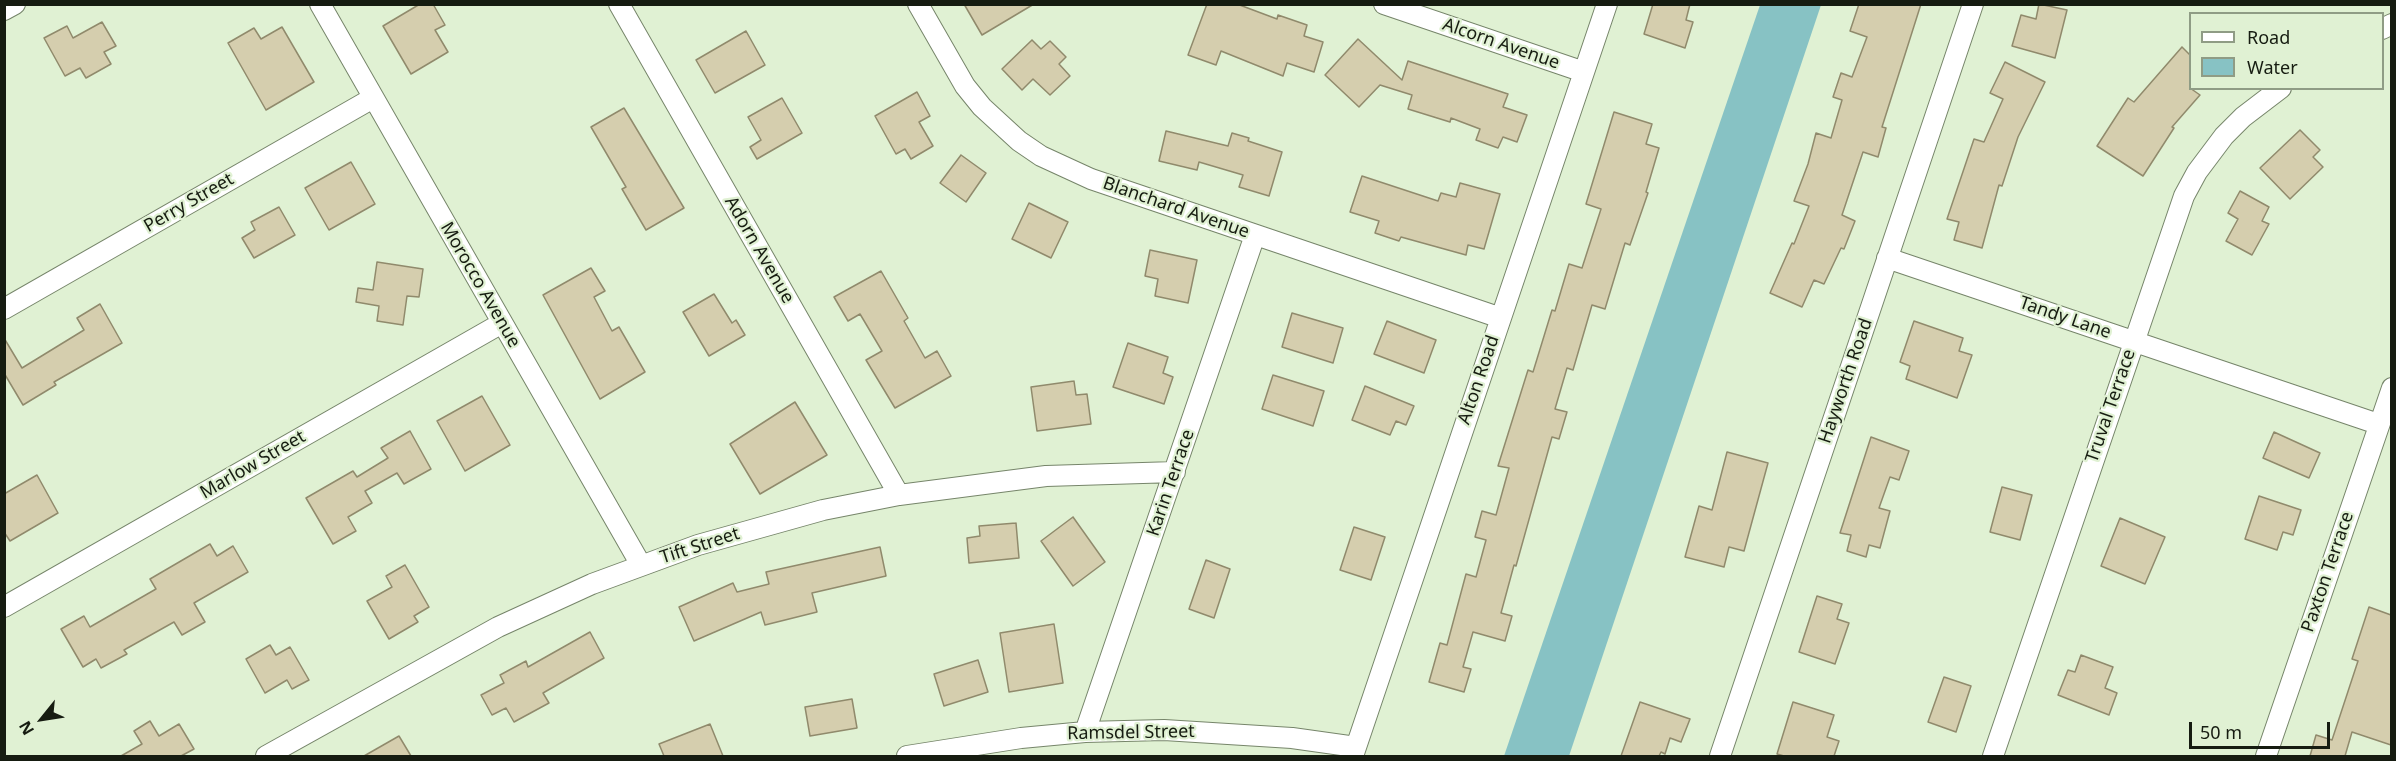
<!DOCTYPE html>
<style>
body{margin:0}
#map{position:relative;width:2396px;height:761px;overflow:hidden;background:#e0f1d3;font-family:"Noto Sans",sans-serif}
canvas{display:block}
.frame{position:absolute;inset:0;border:6px solid #161c11;pointer-events:none}
.legend{position:absolute;left:2189px;top:12px;width:195px;height:78px;box-sizing:border-box;background:#e0f1d3;border:2px solid #8f9c85;margin:0;padding:8px 10px;list-style:none;font-size:18px;color:#161c11}
.legend li{display:flex;align-items:center;gap:12px;height:30px}
.legend b{width:30px;border:2px solid #8f9c85}
.north{position:absolute;left:12px;top:689px;width:60px;height:60px;-webkit-text-stroke:4px #e0f1d3;paint-order:stroke;rotate:240deg;font-size:16px;font-weight:700;line-height:24px;text-align:center;color:#161c11}
.north::after{content:'';display:block;margin:auto;width:21px;height:27px;background:#161c11;clip-path:polygon(50% 0,100% 100%,50% 72%,0 100%)}
.scale{position:absolute;left:2189px;top:722px;width:141px;height:27px;box-sizing:border-box;border:3px solid #161c11;border-top:0;padding-left:8px;font-size:18px;line-height:21px;white-space:nowrap;color:#161c11;-webkit-text-stroke:4px #e0f1d3;paint-order:stroke}
</style>
<div id="map">
<canvas width="2396" height="761"></canvas>
<div class="frame"></div>
<ul class="legend">
<li><b style="height:8px;background:#fff"></b>Road</li>
<li><b style="height:16px;background:#87c2c4"></b>Water</li>
</ul>
<div class="north">N</div>
<div class="scale">50 m</div>
</div>
<script>
const c = document.querySelector('canvas').getContext('2d');
c.lineJoin = 'round';
function fill(path, color) {
  c.fillStyle = color;
  c.fill(path, 'evenodd');
}
function poly(rows) {
  const path = new Path2D();
  for (const r of rows) {
    path.moveTo(r[0], r[1]);
    for (let i = 2; i < r.length; i += 2) path.lineTo(r[i], r[i + 1]);
  }
  return path;
}
function trace(path, color, width, dash) {
  c.strokeStyle = color;
  c.lineWidth = width;
  c.lineCap = dash ? 'butt' : 'round';
  c.setLineDash(dash || []);
  c.stroke(path);
}
function drawText(font, color, halo, rows, align = 'center') {
  c.font = font + ' "Noto Sans",sans-serif';
  c.lineWidth = 4.5;
  c.setLineDash([]);
  c.textBaseline = 'middle';
  c.strokeStyle = halo;
  c.fillStyle = color;
  for (const [text, x, y, turn = 0] of rows) {
    c.save();
    c.translate(x, y);
    c.rotate((+turn || 0) * Math.PI / 180);
    c.textAlign = isNaN(turn) ? turn : align;
    if (halo) c.strokeText(text, 0, 0);
    c.fillText(text, 0, 0);
    c.restore();
  }
}
const water = poly([
 [1760,5,1821,5,1569,756,1504,756]
]);
const building = poly([
 [420,4,433,4,445,25,435,30,448,52,411,74,383,26,420,4],
 [964,4,1034,4,982,35,964,4],
 [1207,4,1237,4,1277,19,1278,15,1307,25,1304,36,1323,42,1314,72,1287,63,1283,76,1221,51,1216,65,1188,55,1207,4],
 [1653,4,1690,4,1686,20,1693,22,1685,48,1644,34,1653,4],
 [1859,4,1921,4,1882,127,1886,128,1878,157,1863,152,1842,215,1855,221,1844,249,1841,248,1824,284,1814,280,1802,307,1770,293,1792,243,1794,244,1809,206,1794,201,1808,164,1816,133,1831,138,1842,100,1833,97,1841,73,1852,77,1867,37,1850,31,1859,4],
 [2039,4,2067,10,2055,58,2012,46,2021,15,2036,19,2039,4],
 [102,22,116,46,104,52,111,64,86,78,80,68,65,76,44,38,67,26,73,38,102,22],
 [282,27,314,82,266,110,228,43,254,28,261,39,282,27],
 [746,31,765,65,715,93,696,60,746,31],
 [1358,39,1402,80,1408,61,1508,94,1503,107,1527,115,1517,142,1503,137,1498,148,1476,140,1480,129,1451,118,1450,122,1408,109,1412,95,1380,85,1359,107,1325,75,1358,39],
 [1032,40,1041,49,1050,41,1066,57,1059,64,1070,76,1050,95,1033,79,1022,90,1002,69,1032,40],
 [2182,47,2190,55,2190,88,2200,95,2172,127,2174,128,2143,176,2097,146,2128,98,2134,102,2182,47],
 [2005,62,2045,82,2018,137,2002,186,1999,185,1982,248,1954,240,1959,222,1947,219,1974,139,1984,142,2003,99,1990,93,2005,62],
 [917,92,930,116,919,122,933,146,911,159,905,149,896,154,875,116,917,92],
 [782,98,802,133,757,159,750,147,761,140,748,117,782,98],
 [624,108,684,208,646,230,622,189,626,187,591,127,624,108],
 [1614,112,1652,124,1646,144,1659,148,1646,192,1648,193,1630,245,1625,243,1605,309,1592,305,1573,370,1567,368,1555,409,1567,412,1559,439,1552,437,1516,566,1514,565,1501,613,1512,616,1505,641,1473,632,1463,667,1471,669,1464,692,1429,682,1440,643,1447,645,1466,574,1476,577,1486,540,1475,537,1482,511,1496,515,1509,468,1498,466,1528,370,1533,372,1552,310,1555,311,1569,264,1582,268,1601,209,1586,204,1614,112],
 [2300,130,2320,150,2313,157,2323,167,2290,199,2260,168,2300,130],
 [1166,131,1228,146,1232,133,1249,138,1248,141,1282,152,1269,196,1239,187,1243,175,1199,162,1197,170,1159,161,1166,131],
 [961,155,986,173,966,202,940,183,961,155],
 [351,162,375,204,329,230,305,188,351,162],
 [1362,176,1438,201,1441,193,1456,197,1460,183,1500,194,1484,249,1468,245,1466,255,1401,237,1399,241,1375,233,1379,221,1350,212,1362,176],
 [2240,191,2269,207,2262,221,2269,224,2252,255,2226,241,2238,219,2228,213,2240,191],
 [1029,203,1068,222,1051,258,1012,239,1029,203],
 [279,207,295,235,254,258,242,238,255,230,251,222,279,207],
 [1150,250,1197,260,1188,303,1155,296,1158,279,1145,276,1150,250],
 [377,262,423,269,419,297,407,296,403,325,377,321,379,306,356,302,358,288,373,290,377,262],
 [591,268,605,291,594,297,612,331,619,327,645,372,600,399,543,295,591,268],
 [881,271,908,318,904,321,925,358,937,351,951,376,895,408,866,360,882,351,860,314,848,321,834,297,881,271],
 [714,294,732,323,736,320,745,335,709,356,683,312,714,294],
 [100,304,122,343,54,382,56,385,23,405,4,373,4,338,22,368,84,330,77,318,100,304],
 [1292,313,1343,328,1333,363,1282,347,1292,313],
 [1387,321,1436,340,1424,373,1374,354,1387,321],
 [1914,321,1963,338,1959,351,1972,355,1957,398,1906,379,1910,366,1900,362,1914,321],
 [1128,343,1168,357,1163,373,1173,377,1164,404,1113,387,1128,343],
 [1273,375,1324,391,1313,426,1262,409,1273,375],
 [1074,381,1076,395,1087,394,1091,424,1037,431,1031,387,1074,381],
 [1365,386,1414,406,1406,425,1396,421,1390,435,1352,420,1365,386],
 [482,396,510,445,465,471,437,421,482,396],
 [795,402,827,455,760,494,730,444,795,402],
 [410,431,431,469,404,484,397,473,365,491,372,503,348,517,356,531,333,544,306,498,353,471,357,477,388,458,381,448,410,431],
 [2274,432,2320,453,2309,478,2263,458,2274,432],
 [1871,437,1909,451,1899,480,1890,477,1879,508,1890,511,1880,548,1869,545,1866,557,1847,551,1851,535,1840,533,1871,437],
 [1727,452,1768,463,1744,551,1729,547,1724,567,1685,557,1699,506,1712,510,1727,452],
 [37,475,58,513,10,541,4,532,4,494,37,475],
 [2002,487,2032,495,2020,540,1990,532,2002,487],
 [2259,496,2301,510,2293,535,2283,532,2277,550,2245,539,2259,496],
 [1073,517,1105,562,1073,586,1041,541,1073,517],
 [2120,518,2165,537,2145,584,2101,566,2120,518],
 [1016,523,1019,558,969,563,967,538,980,536,979,526,1016,523],
 [1354,527,1385,537,1371,580,1340,570,1354,527],
 [210,544,217,556,233,546,248,572,194,603,205,622,182,635,174,622,124,650,127,654,101,668,96,659,83,667,61,629,84,616,90,627,156,589,150,579,210,544],
 [880,547,886,576,812,593,817,612,765,625,761,612,694,641,679,607,733,583,737,592,769,584,766,572,880,547],
 [1206,560,1230,569,1214,618,1189,609,1206,560],
 [405,565,429,607,414,616,418,622,389,639,367,601,392,587,386,576,405,565],
 [1817,596,1842,604,1837,619,1849,623,1835,664,1799,652,1817,596],
 [2369,607,2391,615,2391,745,2352,732,2345,756,2310,756,2316,735,2332,740,2358,661,2352,659,2369,607],
 [1054,624,1063,683,1009,692,1000,633,1054,624],
 [590,632,604,658,543,693,549,703,514,722,506,708,492,715,481,695,504,683,500,675,526,661,528,667,590,632],
 [270,645,276,655,290,647,309,680,292,689,287,680,265,693,246,659,270,645],
 [2081,655,2113,667,2105,688,2117,693,2109,715,2058,695,2068,670,2075,672,2081,655],
 [978,660,988,692,944,706,934,674,978,660],
 [1944,677,1971,686,1956,732,1928,722,1944,677],
 [852,699,857,728,810,736,805,707,852,699],
 [1640,702,1690,719,1681,742,1670,738,1665,754,1661,752,1659,756,1621,756,1640,702],
 [1793,702,1834,715,1827,737,1839,741,1834,756,1784,756,1777,754,1793,702],
 [150,721,159,736,179,724,194,749,181,756,121,756,142,744,134,731,150,721],
 [710,724,723,756,664,756,659,744,710,724],
 [399,736,411,756,364,756,399,736]
]);
const street = poly([
 [320,4,641,565],
 [619,4,899,495],
 [918,4,965,86,982,107,1019,141,1041,156,1091,179,1501,318],
 [1384,4,1584,72],
 [4,10,15,4],
 [2382,29,2392,24],
 [1887,258,2378,424],
 [4,309,373,98],
 [4,607,502,323],
 [1085,732,1255,235],
 [266,756,498,627,592,584,698,545,823,510,899,495,1046,476,1175,472],
 [907,756,1021,738,1085,732,1164,730,1292,738,1356,747],
 [1353,756,1607,4],
 [1720,756,1973,4],
 [1993,756,2184,196,2197,172,2224,136,2243,117,2281,88],
 [2266,756,2392,388]
]);
const streetNames = [
 ["Alcorn Avenue",1501,44,19],
 ["Perry Street",189,203,-30],
 ["Blanchard Avenue",1176,208,19],
 ["Adorn Avenue",759,250,60],
 ["Morocco Avenue",480,285,60],
 ["Tandy Lane",2065,318,19],
 ["Alton Road",1479,380,-71],
 ["Hayworth Road",1846,381,-71],
 ["Truval Terrace",2111,406,-71],
 ["Marlow Street",253,465,-30],
 ["Karin Terrace",1171,483,-71],
 ["Tift Street",700,546,-18],
 ["Paxton Terrace",2328,572,-71],
 ["Ramsdel Street",1131,733,-1]
];
fill(water, '#87c2c4');
fill(building, '#d5ceae');
trace(building, '#908a6c', 1.5);
trace(street, '#76856a', 22);
trace(street, '#fff', 20);
drawText('18px', '#161c11', '#e0f1d3', streetNames);
</script>
